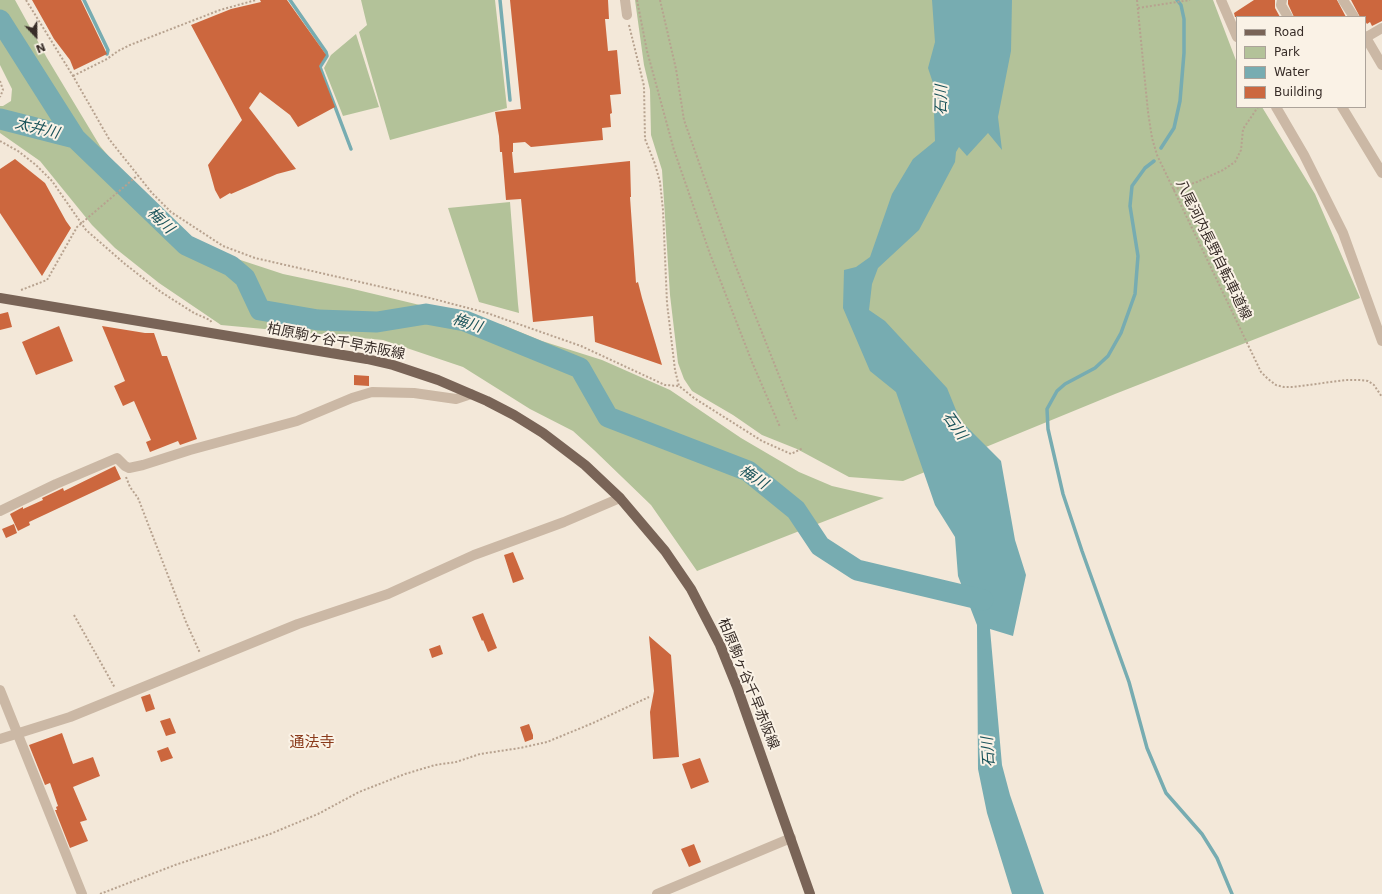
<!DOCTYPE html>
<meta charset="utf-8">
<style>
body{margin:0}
#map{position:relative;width:1382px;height:894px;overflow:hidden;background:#f3e8d9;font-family:"DejaVu Sans",sans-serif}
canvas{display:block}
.legend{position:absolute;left:1236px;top:16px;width:130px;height:92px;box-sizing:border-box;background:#faf2e6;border:1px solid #aca39a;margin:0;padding:5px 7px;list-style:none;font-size:12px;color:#372c27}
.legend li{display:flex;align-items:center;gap:8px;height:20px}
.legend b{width:20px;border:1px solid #aca39a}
.north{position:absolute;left:16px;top:16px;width:40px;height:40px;-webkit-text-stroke:3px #faf2e6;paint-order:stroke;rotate:158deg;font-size:11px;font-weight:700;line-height:16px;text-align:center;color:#372c27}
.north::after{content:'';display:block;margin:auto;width:14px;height:18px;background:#372c27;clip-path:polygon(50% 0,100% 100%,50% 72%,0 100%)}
</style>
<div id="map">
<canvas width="1382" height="894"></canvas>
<ul class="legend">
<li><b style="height:5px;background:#796457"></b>Road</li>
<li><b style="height:11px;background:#b3c299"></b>Park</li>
<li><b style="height:11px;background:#77acb1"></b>Water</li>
<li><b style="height:11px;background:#cc673e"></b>Building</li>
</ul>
<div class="north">N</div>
</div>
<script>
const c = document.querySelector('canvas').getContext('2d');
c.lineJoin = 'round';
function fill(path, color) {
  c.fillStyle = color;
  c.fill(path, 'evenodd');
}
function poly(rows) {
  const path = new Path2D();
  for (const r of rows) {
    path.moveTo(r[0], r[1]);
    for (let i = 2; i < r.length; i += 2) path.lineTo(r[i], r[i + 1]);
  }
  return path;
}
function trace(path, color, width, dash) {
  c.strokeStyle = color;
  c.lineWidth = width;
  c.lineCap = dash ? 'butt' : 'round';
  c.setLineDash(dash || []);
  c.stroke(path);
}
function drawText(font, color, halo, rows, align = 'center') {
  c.font = font + ' "DejaVu Sans","Noto Sans JP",sans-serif';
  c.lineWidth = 4;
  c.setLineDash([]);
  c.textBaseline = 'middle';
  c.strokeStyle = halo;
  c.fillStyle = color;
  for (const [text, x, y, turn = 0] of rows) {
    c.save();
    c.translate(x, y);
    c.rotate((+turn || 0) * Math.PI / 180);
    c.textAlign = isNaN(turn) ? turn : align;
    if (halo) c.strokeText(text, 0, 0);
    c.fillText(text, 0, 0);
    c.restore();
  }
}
const green = poly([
 [0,0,15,0,47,58,100,146,120,170,144,198,175,227,207,249,283,274,349,288,503,325,542,341,602,360,670,390,741,438,799,472,832,486,884,498,697,571,651,505,594,450,573,431,530,409,463,367,383,340,221,325,159,283,115,248,92,225,40,161,0,133,0,106,3,106,11,101,12,89,0,65],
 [361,0,495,0,507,108,390,140,359,32,367,25],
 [635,0,1213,0,1237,63,1237,107,1262,107,1315,194,1360,298,1115,394,903,481,849,477,797,449,762,435,733,415,692,391,684,379,678,363,670,295,662,170,651,135,650,90,644,65],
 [356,34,379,107,343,116,324,68,331,55],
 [510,202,518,304,519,313,479,302,448,208]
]);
const water = poly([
 [932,0,1012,0,1011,51,998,117,1002,150,988,133,967,156,959,147,956,152,955,162,919,230,878,268,872,284,869,310,885,321,947,388,960,420,1001,461,1015,540,1026,575,1013,636,990,629,1002,765,1010,795,1044,894,1012,894,987,813,978,769,977,625,958,576,955,537,935,505,896,392,870,371,843,308,844,270,856,267,870,257,892,194,913,159,935,141,933,83,928,68,935,42]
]);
const stream = poly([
 [84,0,108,50,107,54],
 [290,0,326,52,327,56,320,67,351,149],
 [500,0,510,100],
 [1161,148,1174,128,1180,101,1184,53,1184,19,1181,5,1177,0],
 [1154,161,1145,168,1132,186,1130,206,1138,256,1135,294,1121,333,1108,356,1095,368,1065,384,1057,391,1047,409,1048,429,1063,494,1082,551,1129,682,1147,748,1166,793,1202,834,1217,858,1232,894]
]);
const river = poly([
 [0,20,75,138,186,245,231,266,245,278,260,310,318,320,377,322,426,314,465,321,580,368,608,417,748,471,796,510,820,546,857,570,983,600],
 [0,119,75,138]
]);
const building = poly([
 [32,0,81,0,107,54,74,70,70,60,54,39],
 [260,0,287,0,324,52,326,55,319,66,335,107,298,127,290,115,260,92,249,108,296,169,277,174,231,194,230,193,220,199,215,190,208,165,242,120,191,25,231,9,261,2],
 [510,0,608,0,609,19,605,19,608,51,617,50,621,94,610,95,612,113,610,114,611,127,602,128,603,140,531,147,525,142,513,143,513,152,512,152,514,173,630,161,631,197,630,197,636,283,638,282,642,298,662,365,595,342,593,316,533,322,521,199,506,200,502,152,500,152,499,136,495,112,521,109],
 [1254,0,1275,0,1275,8,1280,17,1235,17,1234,13],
 [1288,0,1337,0,1346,17,1294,17,1288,4],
 [1351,0,1382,0,1382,21,1372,26,1370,22,1367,24,1365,21,1365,17,1360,17],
 [15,159,45,183,66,221,71,228,42,276,0,213,0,169],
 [8,312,12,327,0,330,0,314],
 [59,326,73,361,36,375,22,342],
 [102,326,145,333,154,333,162,356,167,356,197,439,180,445,178,441,150,452,146,442,151,440,134,401,123,406,114,386,125,381],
 [354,375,369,376,369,386,354,385],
 [115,466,121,479,29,522,30,525,18,531,10,514,23,507,23,509,43,500,42,498,59,490,63,488,64,491],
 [14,524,17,533,6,538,2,529],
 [513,552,524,579,513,583,504,555],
 [483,613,497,648,488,652,483,640,482,641,472,617],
 [649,636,671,655,679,757,653,759,650,712,654,691],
 [440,645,443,654,432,658,429,649],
 [150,694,155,709,146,712,141,697],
 [170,718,176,733,166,736,160,721],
 [529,724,533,735,533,739,525,742,520,727],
 [62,733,73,764,93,757,100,776,73,787,87,820,80,822,88,841,70,848,55,810,57,810,56,807,58,806,50,783,45,785,29,745],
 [168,747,173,758,161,762,157,751],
 [700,758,709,782,691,789,682,764],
 [694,844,701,862,689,867,681,849]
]);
const path = poly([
 [26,0,73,76,109,139,152,193,171,212,223,246,255,258,430,298,487,313,581,346,665,385,679,386],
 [637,0,647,51,674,150,710,254,752,362,780,427],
 [660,0,676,69,684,120,734,262,797,421],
 [1137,0,1148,112,1152,138,1157,155,1261,372,1268,379,1276,385,1284,387,1293,387,1346,380,1360,380,1368,381,1374,385,1382,397],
 [1138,8,1190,0],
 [629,25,644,86,645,139,655,164,660,182,663,210,667,303,675,370,679,386,694,398,762,441,791,454,803,448],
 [73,76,107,59,118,51,130,45,220,10,256,0],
 [0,81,3,90,0,97],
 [0,141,18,151,36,165,52,181,86,230,125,264,161,292,194,313,210,320,212,323],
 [1173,190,1197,182,1223,170,1235,162,1241,150,1243,129,1258,107],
 [21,290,47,280,77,227,138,175],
 [126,477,130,487,138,498,186,622,200,653],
 [74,615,115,688],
 [100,894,175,865,270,834,318,814,359,792,405,774,435,765,456,762,480,754,520,748,547,742,593,723,649,697]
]);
const minor = poly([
 [625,0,627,15],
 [1282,0,1281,5,1288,17],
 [1343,0,1354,17],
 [1365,36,1382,65],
 [1365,38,1382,28],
 [1342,107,1382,173],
 [0,511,56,484,117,458,125,466,129,468,143,465,190,450,297,421,352,398,372,392,414,393,456,399,471,394],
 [0,690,82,894],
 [0,739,70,717,298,624,388,594,474,555,564,522,620,498],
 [657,894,791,838]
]);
const tertiary = poly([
 [1221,0,1237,37],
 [1276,107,1304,155,1343,233,1382,341]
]);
const primary = poly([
 [0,298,367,359,393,365,438,380,487,401,514,415,543,433,585,465,620,498,665,551,691,589,720,645,737,687,810,894]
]);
const streetNames = [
 ["八尾河内長野自転車道線",1213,250,64],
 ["柏原駒ヶ谷千早赤阪線",336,342,11],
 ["柏原駒ヶ谷千早赤阪線",748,684,68]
];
const waterNames = [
 ["石川",942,100,-89],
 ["太井川",37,129,14],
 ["梅川",160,221,44],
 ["梅川",467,324,17],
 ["石川",954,426,55],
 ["梅川",753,478,33],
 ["石川",989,752,-94]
];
const neighbourhoodNames = [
 ["通法寺",312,743]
];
fill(green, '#b3c299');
fill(water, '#77acb1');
trace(stream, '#77acb1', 3.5);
trace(river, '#77acb1', 21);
fill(building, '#cc673e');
trace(path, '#b7a28f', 2, [2, 2]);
trace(minor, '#cbb8a5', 10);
trace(tertiary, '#cbb8a5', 10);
trace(primary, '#796457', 10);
drawText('14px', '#372c27', '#faf2e6', streetNames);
drawText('italic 15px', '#1a535a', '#faf2e6', waterNames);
drawText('15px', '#8a3a1b', '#faf2e6', neighbourhoodNames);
</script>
